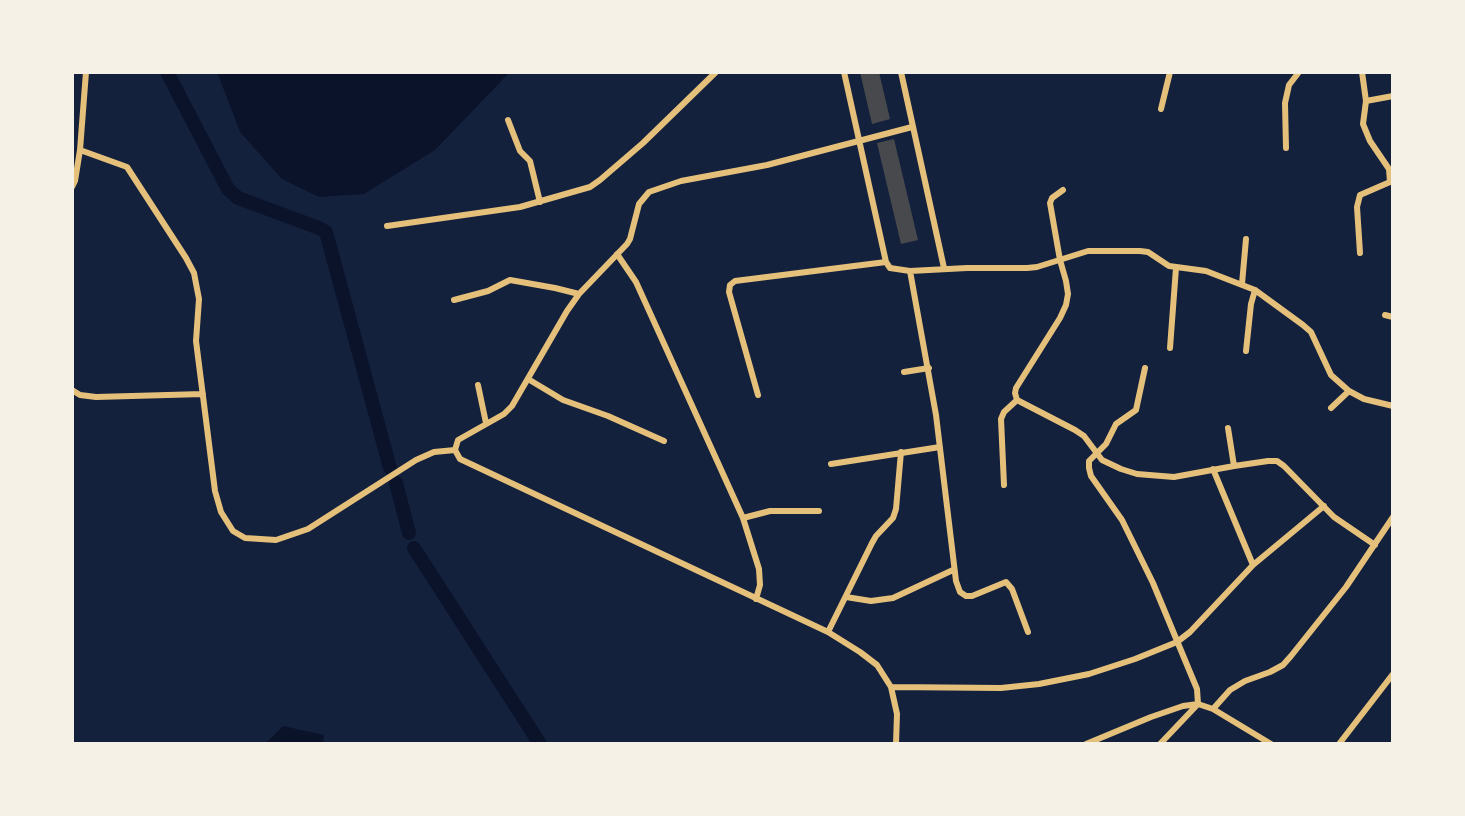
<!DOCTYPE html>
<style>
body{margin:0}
#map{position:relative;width:1465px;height:816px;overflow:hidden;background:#14213d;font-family:"Public Sans",sans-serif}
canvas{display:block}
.frame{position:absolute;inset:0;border:74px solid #f6f1e7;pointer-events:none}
</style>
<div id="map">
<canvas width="1465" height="816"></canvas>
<div class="frame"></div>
</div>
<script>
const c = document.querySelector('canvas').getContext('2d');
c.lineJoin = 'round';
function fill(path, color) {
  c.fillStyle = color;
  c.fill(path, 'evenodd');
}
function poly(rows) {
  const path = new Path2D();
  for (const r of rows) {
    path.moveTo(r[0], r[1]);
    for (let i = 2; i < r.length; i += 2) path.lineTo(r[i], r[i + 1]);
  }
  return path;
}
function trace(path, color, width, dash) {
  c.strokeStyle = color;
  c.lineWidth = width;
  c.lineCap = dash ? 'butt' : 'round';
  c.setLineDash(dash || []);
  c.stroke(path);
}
const water = poly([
 [217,72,510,72,435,150,364,194,319,197,282,179,240,132],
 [283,726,324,735,323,744,265,744]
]);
const canal = poly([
 [167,72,228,189,238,198,319,228,326,232,390,468],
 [396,483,409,533],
 [414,548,540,744]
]);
const building = poly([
 [860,72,879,72,890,119,872,124],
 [894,139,918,240,901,244,877,143]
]);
const minor = poly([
 [844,72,886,262,890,268,910,271,967,268,1027,268,1037,267,1088,251,1140,251,1148,252,1169,266,1206,271,1255,290,1303,325,1311,332,1331,375,1349,391,1364,399,1393,406],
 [901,72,944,268],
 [1366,101,1393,96],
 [1161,109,1170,72],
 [508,120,520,151,530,161,540,202],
 [1286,148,1285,103,1289,85,1299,72],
 [80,150,127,167,186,258,194,273,199,299,196,341,215,491,221,512,233,531,245,538,276,540,308,529,416,460,434,452,455,450],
 [72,187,75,181,80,150,86,72],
 [1063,190,1052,198,1050,203,1060,260,1066,281,1068,294,1066,305,1060,318,1016,388,1015,393,1017,400,1075,430,1084,436,1102,460,1121,469,1137,474,1174,477,1234,466,1268,461,1277,461,1284,466,1334,517,1375,545],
 [387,226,520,207,590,187,600,180,643,143,716,72],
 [1360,253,1357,207,1360,195,1390,182,1389,169,1370,141,1363,124,1366,101,1362,72],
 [617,254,636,282,743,518,759,569,760,585,756,599],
 [910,271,936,415,956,581,960,592,966,596,972,596,1006,582,1012,589,1028,632],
 [1242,284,1246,239],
 [454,300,488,291,510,280,555,288,579,294],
 [1385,315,1393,317],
 [1170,348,1176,268],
 [1246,351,1251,304,1255,290],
 [1145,368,1136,410,1116,424,1106,444,1089,461,1089,468,1091,476,1122,520,1153,583,1197,689,1198,704,1160,744],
 [904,372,929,368],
 [528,379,563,400,608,416,664,441],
 [478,385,486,423],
 [72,390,80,395,96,397,203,394],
 [758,395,729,292,730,285,735,281,886,262],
 [1331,408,1349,391],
 [1228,428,1234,466],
 [831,464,940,447],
 [1213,469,1253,565],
 [1004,485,1001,419,1004,412,1017,400],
 [743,518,770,511,819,511],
 [846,597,871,601,893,598,953,570],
 [828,632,872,543,876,536,893,518,896,509,901,452],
 [891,687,1001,688,1039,684,1089,674,1135,659,1177,642,1190,632,1253,565,1324,506],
 [1213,709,1230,690,1245,681,1270,672,1283,665,1291,656,1346,587,1393,517],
 [896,744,897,714,891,687,877,665,860,652,828,632,460,459,455,450,458,440,504,414,512,406,567,311,579,294,627,244,630,239,639,204,649,192,681,181,767,165,912,127],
 [1086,744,1151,717,1183,706,1198,704,1213,709,1271,744],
 [1339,744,1393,674]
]);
fill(water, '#0b132b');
trace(canal, '#0b132b', 14);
fill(building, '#48494c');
trace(minor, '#e5c07b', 6);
</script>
